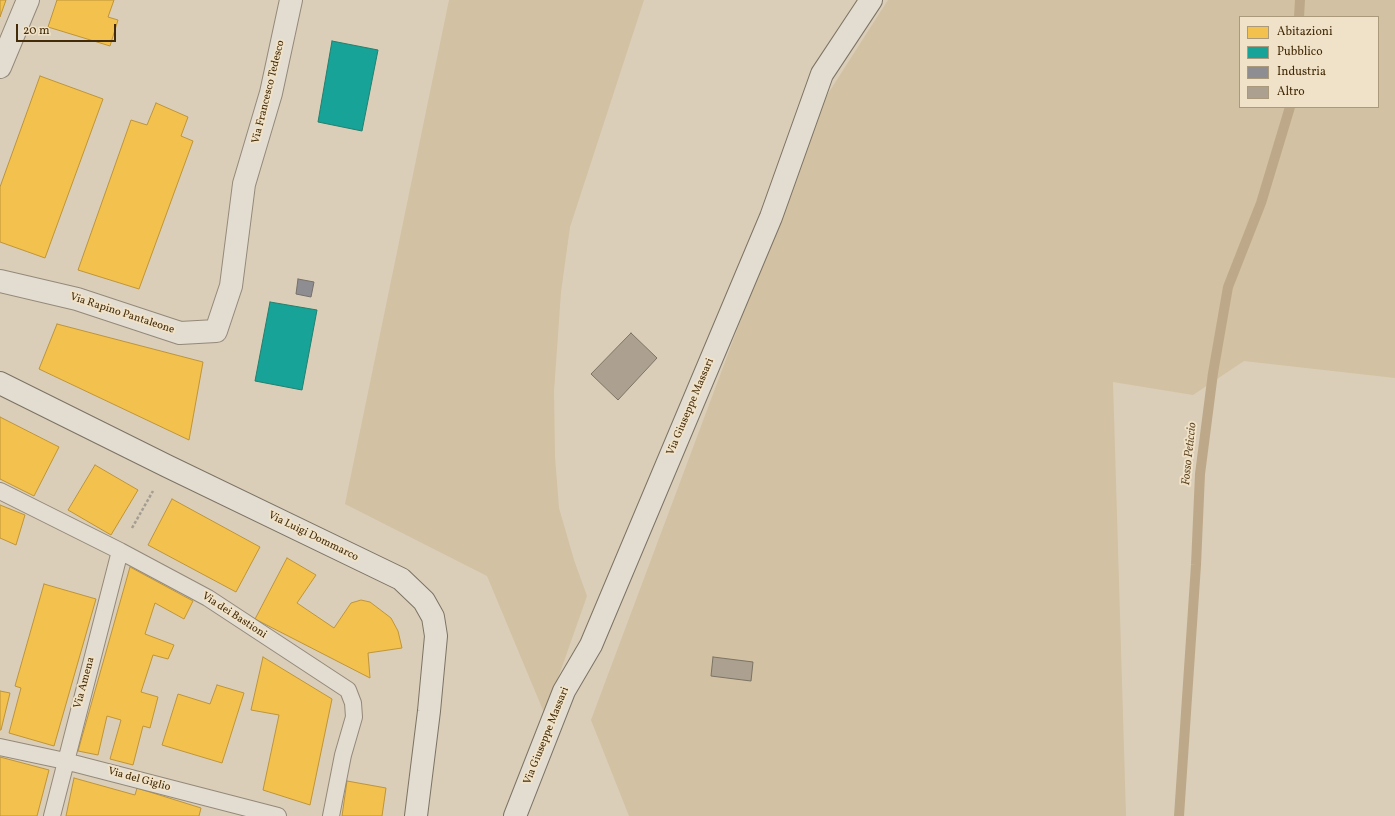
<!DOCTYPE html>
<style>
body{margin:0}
#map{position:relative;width:1395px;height:816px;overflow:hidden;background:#daceb9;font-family:Vollkorn,serif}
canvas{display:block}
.legend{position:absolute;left:1239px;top:16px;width:140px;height:92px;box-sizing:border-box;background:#f0e2c8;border:1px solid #ab997b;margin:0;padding:5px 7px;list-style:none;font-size:12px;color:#442b08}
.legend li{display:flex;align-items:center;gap:8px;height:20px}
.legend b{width:20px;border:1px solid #ab997b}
.scale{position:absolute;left:16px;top:24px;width:100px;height:18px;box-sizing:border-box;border:2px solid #442b08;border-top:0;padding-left:5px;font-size:12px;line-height:14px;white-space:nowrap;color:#442b08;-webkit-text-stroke:3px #f0e2c8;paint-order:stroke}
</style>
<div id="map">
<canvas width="1395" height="816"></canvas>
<ul class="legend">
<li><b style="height:11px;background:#f2c14e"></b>Abitazioni</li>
<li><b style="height:11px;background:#17a398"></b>Pubblico</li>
<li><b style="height:11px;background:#8d8d92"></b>Industria</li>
<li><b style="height:11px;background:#aca191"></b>Altro</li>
</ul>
<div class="scale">20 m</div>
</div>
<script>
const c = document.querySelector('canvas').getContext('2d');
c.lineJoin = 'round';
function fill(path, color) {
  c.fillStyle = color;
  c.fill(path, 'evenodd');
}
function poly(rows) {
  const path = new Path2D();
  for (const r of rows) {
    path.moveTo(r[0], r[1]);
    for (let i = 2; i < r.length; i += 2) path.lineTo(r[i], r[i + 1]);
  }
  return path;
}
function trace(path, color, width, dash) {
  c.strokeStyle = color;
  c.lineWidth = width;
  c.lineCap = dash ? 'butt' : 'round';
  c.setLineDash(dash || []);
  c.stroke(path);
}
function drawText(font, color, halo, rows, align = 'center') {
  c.font = font + ' Vollkorn,serif';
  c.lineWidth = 4;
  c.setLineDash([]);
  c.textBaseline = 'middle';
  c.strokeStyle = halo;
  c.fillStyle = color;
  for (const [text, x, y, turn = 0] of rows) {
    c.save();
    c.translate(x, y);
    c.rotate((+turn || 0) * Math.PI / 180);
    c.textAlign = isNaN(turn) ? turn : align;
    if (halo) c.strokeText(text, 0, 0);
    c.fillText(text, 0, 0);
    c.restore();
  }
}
const green = poly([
 [449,0,644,0,570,227,561,292,554,391,555,457,559,508,574,560,587,596,545,715,487,576,345,504],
 [888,0,1395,0,1395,378,1244,361,1193,395,1113,382,1126,816,629,816,591,720,822,103],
 [1240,17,1378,17,1378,107,1240,107]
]);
const homes = poly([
 [0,0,6,0,0,17,0,0],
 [57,0,114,0,108,17,118,20,110,46,48,27,57,0],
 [40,76,103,99,45,258,0,242,0,187,40,76],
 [156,103,188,117,181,136,193,141,139,289,78,270,131,120,147,125,156,103],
 [57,324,203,362,189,440,39,369,57,324],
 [0,417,59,447,34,496,0,479,0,417],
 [95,465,138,490,111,535,68,510,95,465],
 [172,499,260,547,236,592,148,545,172,499],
 [0,505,25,515,16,545,0,538,0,505],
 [287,558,316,575,297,603,334,628,351,603,361,600,370,602,391,618,398,631,402,648,368,653,370,678,255,619,287,558],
 [130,567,193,601,184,619,155,603,145,634,174,645,168,659,153,655,141,692,158,697,150,728,143,726,133,765,110,759,121,720,107,716,98,755,78,751,130,567],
 [44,584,96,599,54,746,9,733,21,688,15,686,44,584],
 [263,657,332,699,310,805,263,790,279,715,251,710,263,657],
 [217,685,244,693,222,763,162,745,178,694,210,704,217,685],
 [0,691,10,693,1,730,0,730,0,691],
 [0,757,49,770,37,816,0,816,0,757],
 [74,778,135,795,137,788,201,808,199,816,66,816,74,778],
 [347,781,386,788,382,816,342,816,347,781]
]);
const public = poly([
 [332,41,378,50,362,131,318,122,332,41],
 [270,302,317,310,302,390,255,381,270,302]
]);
const industry = poly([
 [298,279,314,282,311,297,296,294,298,279]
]);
const stream = poly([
 [1299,17,1300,0],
 [1179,816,1196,565,1200,474,1213,373,1228,287,1261,203,1290,107]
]);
const building = poly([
 [631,333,657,358,618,400,591,374,631,333],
 [713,657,753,662,751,681,711,676,713,657]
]);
const path = poly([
 [132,528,153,491]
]);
const lane = poly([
 [0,491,120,551,208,598,348,690,353,703,354,717,343,755,331,816],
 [0,747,65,761,278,816],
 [52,816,120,551]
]);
const street = poly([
 [0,67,28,0],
 [0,281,77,299,180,333,216,331,231,286,244,184,271,93,291,0]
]);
const secondary = poly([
 [0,383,167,466,401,579,424,601,433,617,436,636,429,711,416,816],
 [515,816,564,691,591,645,771,217,822,74,871,0]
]);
const streetNames = [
 ["Via Francesco Tedesco",269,92,-76],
 ["Via Rapino Pantaleone",122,314,18],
 ["Via Giuseppe Massari",691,407,-67],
 ["Via Luigi Dommarco",313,537,26],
 ["Via dei Bastioni",234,616,33],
 ["Via Amena",85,683,-75],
 ["Via Giuseppe Massari",547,736,-68],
 ["Via del Giglio",139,780,15]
];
const waterNames = [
 ["Fosso Peticcio",1190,454,-84]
];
fill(green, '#d2c1a2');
fill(homes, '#f2c14e');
trace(homes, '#be9439', 1);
fill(public, '#17a398');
trace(public, '#247f6d', 1);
fill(industry, '#8d8d92');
trace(industry, '#777069', 1);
trace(stream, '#bda989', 10);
fill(building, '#aca191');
trace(building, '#7c7363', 1);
trace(lane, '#948979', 18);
trace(street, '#948979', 24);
trace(secondary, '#7c7363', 24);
trace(path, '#a49e92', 2.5, [3, 2]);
trace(lane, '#e2dcd1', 16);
trace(street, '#e2dcd1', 22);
trace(secondary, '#e2dcd1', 22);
drawText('11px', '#442b08', '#f0e2c8', streetNames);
drawText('italic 12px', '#5f4623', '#f0e2c8', waterNames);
</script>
